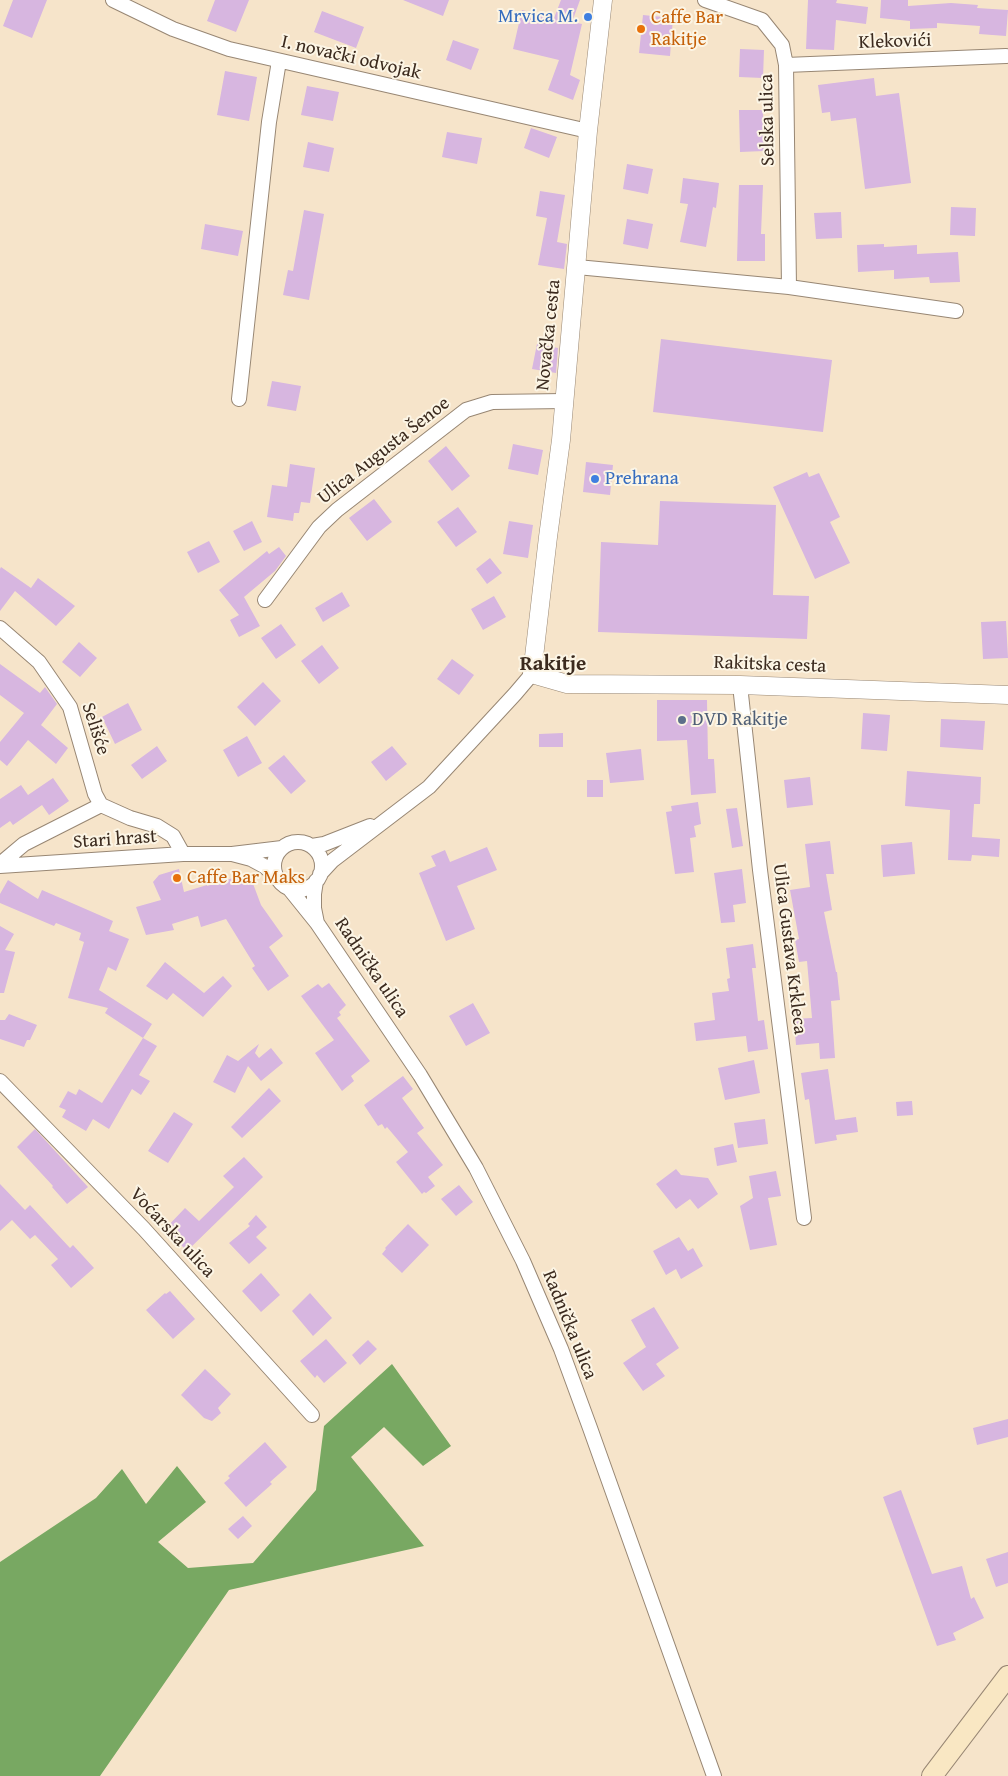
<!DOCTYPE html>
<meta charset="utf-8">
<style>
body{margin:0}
canvas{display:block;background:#f6e4ca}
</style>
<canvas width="1008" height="1776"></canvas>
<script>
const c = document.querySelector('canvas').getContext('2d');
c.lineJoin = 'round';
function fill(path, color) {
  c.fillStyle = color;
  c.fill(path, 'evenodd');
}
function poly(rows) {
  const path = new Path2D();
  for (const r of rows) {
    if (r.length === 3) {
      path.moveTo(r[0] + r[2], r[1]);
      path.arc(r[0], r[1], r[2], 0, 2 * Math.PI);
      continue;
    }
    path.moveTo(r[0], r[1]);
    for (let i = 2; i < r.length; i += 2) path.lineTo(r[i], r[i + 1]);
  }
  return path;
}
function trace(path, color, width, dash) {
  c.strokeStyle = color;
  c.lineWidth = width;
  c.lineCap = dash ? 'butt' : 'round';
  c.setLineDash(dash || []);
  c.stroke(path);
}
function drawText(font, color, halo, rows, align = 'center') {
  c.font = font + ' "Gentium Book Plus",serif';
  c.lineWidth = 4;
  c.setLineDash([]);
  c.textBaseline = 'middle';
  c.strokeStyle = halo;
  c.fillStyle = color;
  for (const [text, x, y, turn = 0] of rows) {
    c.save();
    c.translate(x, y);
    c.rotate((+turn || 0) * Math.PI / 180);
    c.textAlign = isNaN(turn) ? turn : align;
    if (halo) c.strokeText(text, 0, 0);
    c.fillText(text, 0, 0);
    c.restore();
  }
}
const forest = poly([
 [392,1364,451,1446,423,1466,384,1427,351,1457,424,1546,229,1590,100,1776,0,1776,0,1562,96,1498,122,1469,146,1504,177,1466,206,1502,158,1542,188,1568,253,1563,316,1490,324,1426]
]);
const building = poly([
 [13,0,47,0,32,38,3,26],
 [215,0,249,0,236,32,207,21],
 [403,0,449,0,443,16],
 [561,0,580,0,572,22,582,24,570,75,580,80,573,100,548,90,559,60,513,49,522,10,554,18],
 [808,0,837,0,836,3,868,7,866,24,836,20,834,50,806,49],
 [881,0,908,0,908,6,951,3,978,5,977,8,1008,10,1006,36,979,34,980,26,937,23,937,28,910,29,910,21,880,18],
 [322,11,364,27,356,48,314,32],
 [643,15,673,18,670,56,639,53],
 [453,40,479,49,471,70,446,60],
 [740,49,764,50,763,78,739,77],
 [225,71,257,77,249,121,217,115],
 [874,78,876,96,899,93,911,183,865,189,856,118,831,121,830,112,822,113,818,85],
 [307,86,339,92,333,121,301,115],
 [739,110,763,110,764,151,740,152],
 [531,128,557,137,549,158,524,148],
 [447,132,482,138,477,164,442,157],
 [308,142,334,148,329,172,303,167],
 [627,164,653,169,648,194,623,189],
 [683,178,719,183,716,208,713,207,706,247,680,242,688,204,680,203],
 [739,185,763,185,761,234,765,234,765,261,737,261],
 [540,191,565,195,557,242,567,244,564,269,538,265,547,218,536,216],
 [951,207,976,208,975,236,950,235],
 [304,210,324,214,309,300,283,295,288,270,293,271],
 [841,212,842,238,816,239,814,213],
 [627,219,653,224,648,249,623,244],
 [205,224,243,231,238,256,201,249],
 [884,244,884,247,917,245,917,254,958,252,960,282,930,283,929,277,894,279,894,270,858,272,857,245],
 [661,339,832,360,823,432,653,412],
 [537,344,558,348,556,373,532,369],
 [272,381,301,386,296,411,267,406],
 [513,444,543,450,538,475,508,469],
 [446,446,470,476,452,491,428,461],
 [586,462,613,465,610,495,583,492],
 [290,464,315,468,310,503,301,502,299,513,294,513,293,521,267,517,272,485,287,487],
 [807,472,809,477,819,473,840,517,830,522,850,563,815,579,773,487],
 [374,499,392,522,367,541,349,518],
 [660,501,776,505,773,595,809,596,807,639,598,632,601,542,658,545],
 [458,507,477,532,456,547,437,522],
 [252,521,262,542,244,551,233,531],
 [509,521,533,525,528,558,503,554],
 [209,541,220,562,198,573,187,552],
 [279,547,286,556,275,571,244,597,260,626,239,637,230,620,239,615,219,590,267,551,269,554],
 [490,558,502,573,487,584,476,569],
 [1,567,31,588,38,578,75,606,56,626,15,591,0,611,0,569],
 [342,592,350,606,323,622,315,608],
 [494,596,506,617,483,630,471,609],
 [1006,621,1008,658,983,659,981,622],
 [281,624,296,645,276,659,261,638],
 [79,642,97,658,80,677,62,662],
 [322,645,339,668,319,684,301,661],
 [452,659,474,675,459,695,437,679],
 [0,664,40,693,45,687,57,704,41,725,68,748,56,764,28,740,7,766,0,760,0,742,24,713,0,695],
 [263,682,281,701,255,726,237,707],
 [657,700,707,700,708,759,714,759,716,793,691,795,687,740,657,741],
 [128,703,142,730,115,744,102,717],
 [863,713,890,715,887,751,861,749],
 [941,719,985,721,983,750,940,747],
 [563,733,563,747,539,747,539,734],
 [247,736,262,763,238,777,223,750],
 [157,746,167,761,142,779,131,765],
 [392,746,407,764,386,781,371,762],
 [641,749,644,780,610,783,606,753],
 [284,755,306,781,291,794,268,768],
 [907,771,981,777,980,804,974,804,972,837,1000,839,999,857,972,855,971,861,948,860,950,810,905,806],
 [810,777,813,805,787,808,784,780],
 [53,778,69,801,49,815,42,805,13,825,10,821,0,828,0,799,21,785,28,795],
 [587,780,603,780,603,797,587,797],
 [698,802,701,824,694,826,696,837,690,838,694,872,675,874,666,812,672,811,671,806],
 [737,808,743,846,732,848,726,809],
 [830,841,834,874,826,874,832,910,824,912,836,972,837,972,840,1000,831,1001,835,1058,820,1059,819,1043,796,1045,794,1019,812,1018,807,961,799,962,795,940,799,939,790,890,810,887,805,844],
 [912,842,915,874,883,877,881,845],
 [487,847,497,870,457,886,475,929,446,941,419,873,436,866,431,856,445,850,450,862],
 [179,869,184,892,207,885,207,886,249,873,261,905,283,936,269,947,289,976,268,991,252,968,255,966,226,919,201,927,198,916,172,924,174,930,146,935,136,907,161,900,153,882,159,875],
 [742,869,746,903,733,905,735,922,721,923,714,873],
 [8,880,38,899,42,890,113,921,109,931,129,939,116,971,108,967,99,990,152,1024,143,1038,105,1013,108,1008,68,998,84,942,79,940,81,933,56,923,54,926,0,903,0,894],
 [0,926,14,934,5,950,15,952,4,993,0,993],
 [753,944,756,968,752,968,758,1021,764,1020,768,1049,748,1052,746,1036,696,1041,694,1023,715,1020,712,993,729,991,727,979,730,978,726,948],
 [165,962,204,993,223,976,232,986,203,1017,173,993,167,1000,146,986],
 [329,983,346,1005,339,1012,341,1015,337,1018,370,1061,351,1076,354,1081,342,1091,315,1053,334,1040,301,996,318,984,322,988],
 [473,1003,490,1033,466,1046,449,1016],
 [9,1014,37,1025,30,1040,27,1040,24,1047,0,1039,0,1020,5,1020],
 [143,1038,157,1046,139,1075,150,1081,141,1095,132,1089,109,1129,93,1119,86,1131,62,1117,66,1110,59,1107,68,1091,76,1095,79,1089,102,1103],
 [259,1044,255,1053,259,1058,271,1048,283,1063,261,1081,248,1066,235,1093,213,1082,227,1055,238,1061],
 [754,1060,760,1093,725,1100,718,1068],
 [828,1069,835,1120,856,1117,858,1132,836,1135,837,1140,815,1144,809,1099,805,1100,801,1073],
 [403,1076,413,1089,402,1098,424,1128,417,1133,443,1165,428,1177,435,1186,426,1193,424,1192,422,1194,396,1162,408,1152,387,1127,385,1129,382,1124,378,1126,364,1105],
 [269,1088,281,1101,242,1138,231,1127],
 [912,1101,913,1115,897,1116,896,1102],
 [174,1112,193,1124,168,1163,148,1151],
 [765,1119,768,1144,738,1148,734,1123],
 [35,1129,88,1187,67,1204,52,1187,53,1186,17,1147],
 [733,1144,737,1162,717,1166,714,1148],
 [244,1157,263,1177,187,1251,165,1229,185,1208,199,1221,234,1187,223,1176],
 [676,1169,681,1175,708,1178,718,1194,698,1209,690,1199,676,1209,656,1184],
 [776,1171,781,1196,768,1198,777,1245,750,1250,740,1206,753,1198,749,1176],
 [0,1184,25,1210,30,1205,70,1248,73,1245,94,1268,71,1288,51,1265,58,1259,35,1235,30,1239,12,1220,0,1231],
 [459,1185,473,1202,456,1216,441,1199],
 [256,1215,267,1227,256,1237,267,1248,249,1264,229,1243,250,1226,248,1224],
 [408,1224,429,1245,402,1273,382,1254,386,1249,385,1248],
 [679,1237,688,1251,693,1248,703,1266,681,1279,676,1269,666,1275,653,1251],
 [261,1273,280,1295,261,1312,242,1291],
 [170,1291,195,1319,173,1339,146,1310,165,1293,166,1294],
 [310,1293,332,1318,313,1336,292,1311],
 [654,1307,679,1348,656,1364,665,1376,643,1391,623,1363,646,1347,631,1320],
 [326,1339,347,1363,324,1383,317,1375,315,1378,300,1361],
 [368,1340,377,1349,360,1365,352,1355],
 [205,1369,231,1394,218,1408,221,1413,212,1421,204,1418,181,1395],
 [1008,1419,1008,1437,977,1445,973,1428],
 [265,1442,287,1467,270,1482,272,1484,246,1507,224,1483,230,1478,228,1476],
 [901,1490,932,1574,962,1566,971,1599,974,1597,984,1618,953,1633,956,1640,937,1646,883,1497],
 [243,1516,252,1526,238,1539,228,1529],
 [1008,1552,1008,1583,996,1587,986,1559]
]);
const minor = poly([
 [113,0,173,29,229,49,588,131],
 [705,0,762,20,782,45,786,65,789,287],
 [786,65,1006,56],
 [577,267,789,287,956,311],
 [239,399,269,122,279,61],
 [265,600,319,527,337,510,466,410,492,402,564,401],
 [0,628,39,662,70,707,95,794,101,805,130,818,157,826,173,836,183,854],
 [740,685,760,870,804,1218],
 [298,866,24],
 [312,846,324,844,370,826],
 [0,864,24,844,101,805],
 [0,866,183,854,232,854],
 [320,874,332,861,429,787,515,694,532,674],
 [277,877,264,866,251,859,232,854,282,848],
 [288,887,317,923,314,908,314,894,316,881],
 [317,923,420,1075,476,1168,523,1261,561,1349,590,1428,714,1776],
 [0,1081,144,1229,312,1415]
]);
const tertiary = poly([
 [603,0,588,131,561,440,548,537,532,674,567,684,740,685,1008,695]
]);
const secondary = poly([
 [932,1776,1008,1676]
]);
const markers = [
 [588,17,5,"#3f7fe0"],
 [641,29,5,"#e8710a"],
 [595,479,5,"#3f7fe0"],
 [682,720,5,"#5c6f8a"],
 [177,878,5,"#e8710a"]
];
const shopNames = [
 ["Mrvica M.",578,17],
 ["Prehrana",605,479,"left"]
];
const foodNames = [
 ["Caffe Bar",651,18],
 ["Rakitje",651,40],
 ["Caffe Bar Maks",187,878]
];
const streetNames = [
 ["Klekovići",895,42,-2],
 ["I. novački odvojak",351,58,13],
 ["Selska ulica",768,120,-91],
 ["Novačka cesta",549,335,-84],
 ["Ulica Augusta Šenoe",384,451,-38],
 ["Rakitska cesta",770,665,2],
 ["Selišće",95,729,72],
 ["Stari hrast",115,840,-4],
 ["Ulica Gustava Krkleca",789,949,83],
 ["Radnička ulica",371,968,56],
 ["Voćarska ulica",172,1233,47],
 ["Radnička ulica",569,1325,68]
];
const serviceNames = [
 ["DVD Rakitje",692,720]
];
const quarterNames = [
 ["Rakitje",553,665]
];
fill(forest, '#78a862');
fill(building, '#d7b6e0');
trace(minor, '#988774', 16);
trace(tertiary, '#988774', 19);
trace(secondary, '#988774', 22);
trace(minor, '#fff', 14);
trace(tertiary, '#fff', 18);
trace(secondary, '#f9e7c3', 20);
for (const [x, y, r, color] of markers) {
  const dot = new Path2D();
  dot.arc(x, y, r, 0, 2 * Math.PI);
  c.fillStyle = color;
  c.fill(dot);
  trace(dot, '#fcf5e5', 2);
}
drawText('19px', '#366cbe', '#fcf5e5', shopNames, 'right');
drawText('19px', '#c56008', '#fcf5e5', foodNames, 'left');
drawText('19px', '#3b2a1e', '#fcf5e5', streetNames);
drawText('19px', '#4e5e75', '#fcf5e5', serviceNames, 'left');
drawText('bold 21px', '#3b2a1e', '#fcf5e5', quarterNames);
</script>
